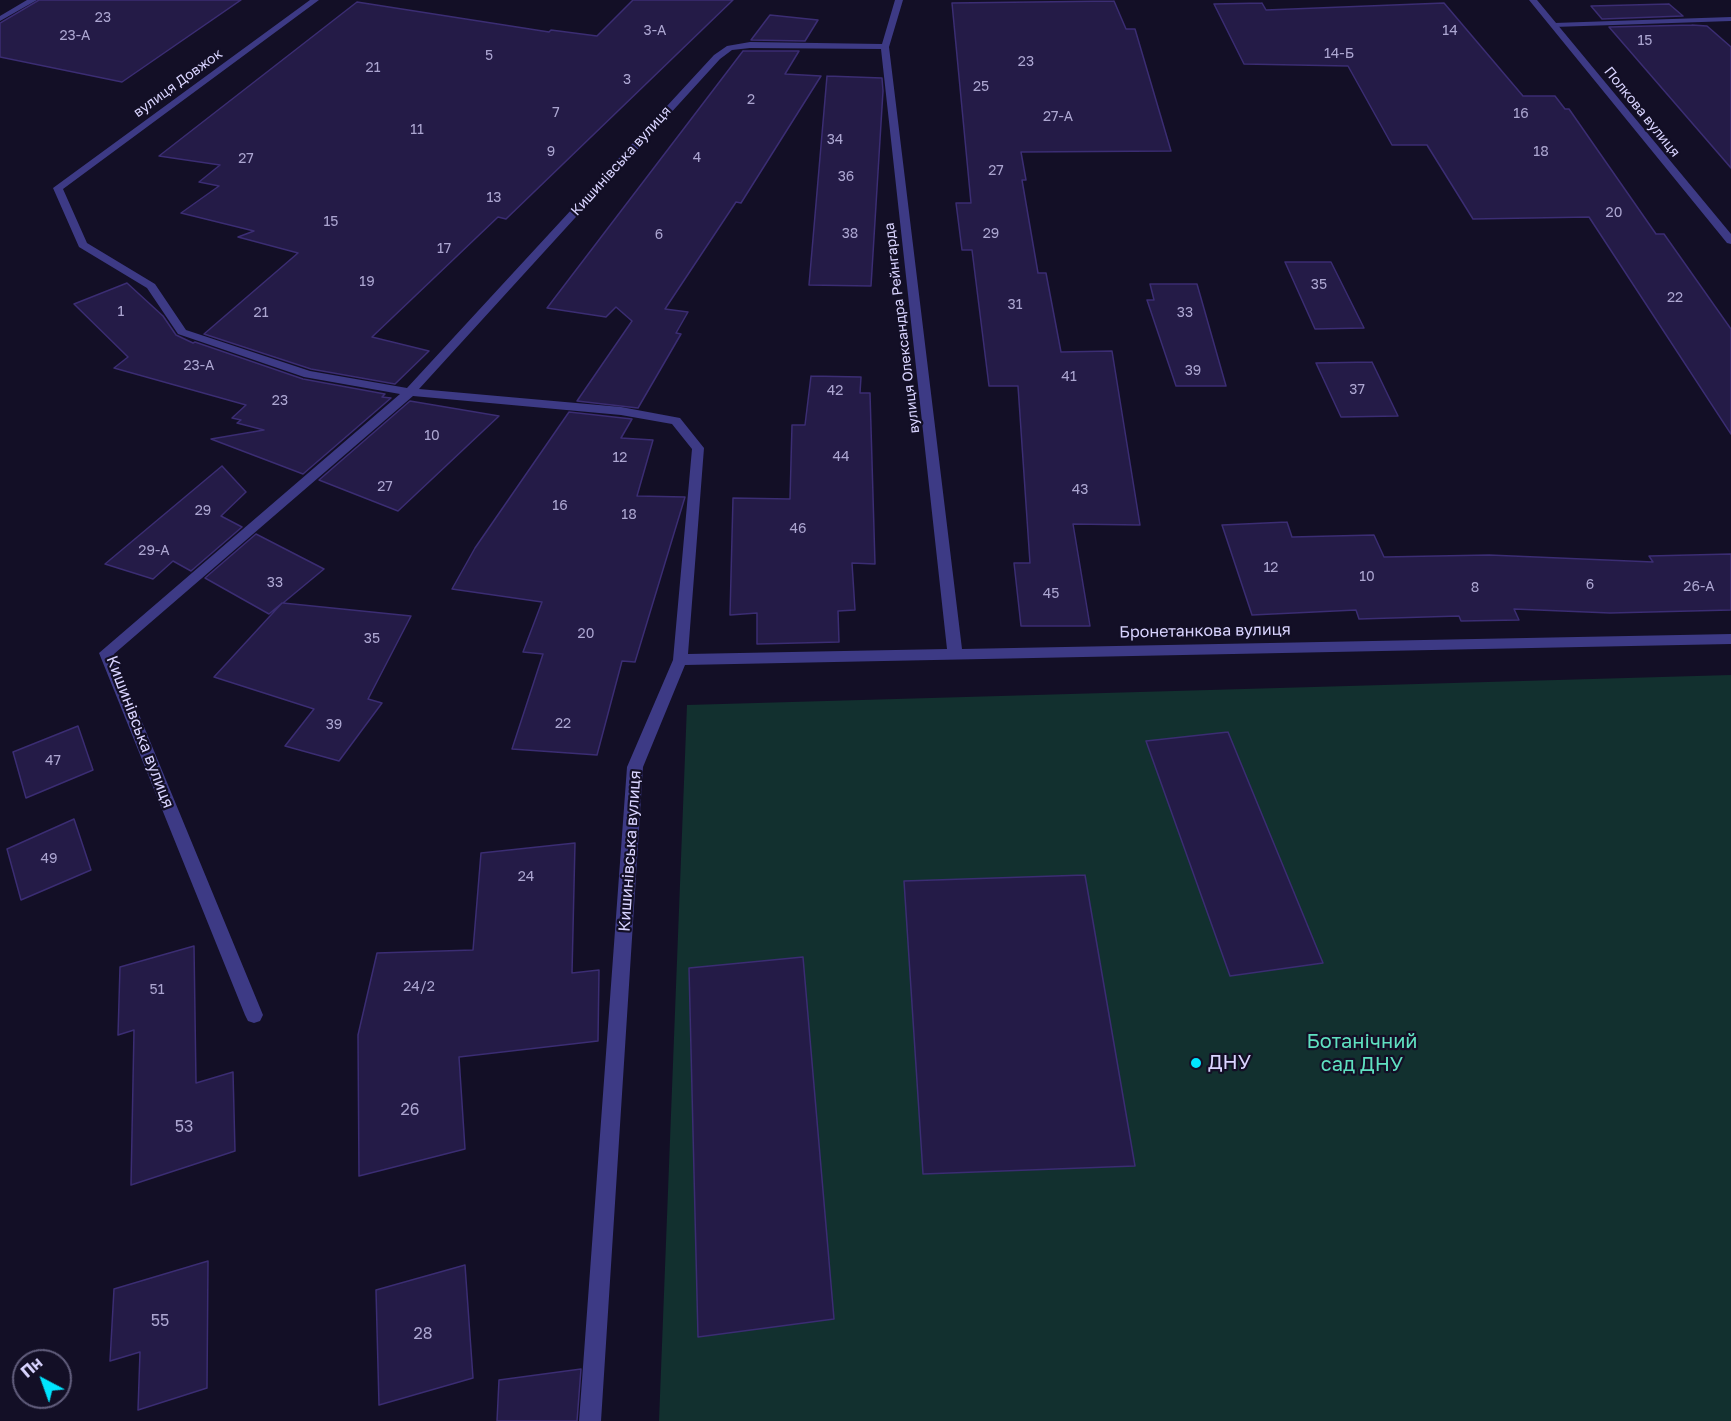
<!DOCTYPE html>
<meta charset="utf-8">
<style>
body{margin:0}
#map{position:relative;width:1731px;height:1421px;overflow:hidden;background:#130f26;font-family:"Golos Text",sans-serif}
canvas{display:block}
.north{position:absolute;left:12px;top:1349px;width:60px;height:60px;box-sizing:border-box;background:#130f26;border:2px solid #625e7d;border-radius:50%;rotate:319deg;font-size:16px;font-weight:700;line-height:24px;text-align:center;color:#d9d4ff}
.north::after{content:'';display:block;margin:auto;width:21px;height:27px;background:#00e5ff;clip-path:polygon(50% 0,100% 100%,50% 72%,0 100%)}
</style>
<div id="map">
<canvas width="1731" height="1421"></canvas>
<div class="north">Пн</div>
</div>
<script>
const c = document.querySelector('canvas').getContext('2d');
c.lineJoin = 'round';
function fill(path, color) {
  c.fillStyle = color;
  c.fill(path, 'evenodd');
}
function poly(rows) {
  const path = new Path2D();
  for (const r of rows) {
    path.moveTo(r[0], r[1]);
    for (let i = 2; i < r.length; i += 2) path.lineTo(r[i], r[i + 1]);
  }
  return path;
}
function trace(path, color, width, dash) {
  c.strokeStyle = color;
  c.lineWidth = width;
  c.lineCap = dash ? 'butt' : 'round';
  c.setLineDash(dash || []);
  c.stroke(path);
}
function drawText(font, color, halo, rows, align = 'center') {
  c.font = font + ' "Golos Text",sans-serif';
  c.lineWidth = 4.5;
  c.setLineDash([]);
  c.textBaseline = 'middle';
  c.strokeStyle = halo;
  c.fillStyle = color;
  for (const [text, x, y, turn = 0] of rows) {
    c.save();
    c.translate(x, y);
    c.rotate((+turn || 0) * Math.PI / 180);
    c.textAlign = isNaN(turn) ? turn : align;
    if (halo) c.strokeText(text, 0, 0);
    c.fillText(text, 0, 0);
    c.restore();
  }
}
const green = poly([
 [1731,675,1731,1421,659,1421,687,705]
]);
const building = poly([
 [39,0,241,0,122,82,0,57,0,23,39,0],
 [633,0,733,0,506,219,498,217,372,337,429,351,395,384,311,369,204,334,298,253,238,237,254,231,181,213,219,186,199,182,220,165,159,156,357,2,549,32,551,30,597,36,633,0],
 [1114,1,1126,29,1135,29,1171,151,1021,152,1026,180,1022,180,1038,273,1046,273,1061,352,1112,351,1140,525,1073,524,1090,626,1021,626,1014,563,1030,563,1018,386,989,386,972,250,962,250,956,203,971,203,952,3,1114,1],
 [1262,3,1266,10,1444,3,1523,96,1555,96,1565,109,1569,109,1656,234,1664,234,1731,329,1731,434,1589,217,1473,219,1427,145,1392,145,1348,66,1244,64,1214,4,1262,3],
 [1669,4,1683,16,1602,19,1591,6,1669,4],
 [770,15,818,20,805,41,751,40,770,15],
 [1692,25,1707,26,1731,47,1731,168,1609,27,1692,25],
 [743,51,799,51,785,74,821,76,741,203,736,202,665,309,688,312,676,333,681,334,638,408,577,401,632,321,616,307,606,317,547,308,743,51],
 [827,76,882,78,883,91,871,286,809,285,827,76],
 [1285,262,1331,262,1364,328,1315,329,1285,262],
 [127,283,163,316,176,335,193,343,195,342,303,379,385,394,382,397,391,398,303,474,211,439,264,430,237,423,241,420,232,418,246,405,114,368,128,357,74,304,127,283],
 [1150,284,1197,284,1226,386,1176,386,1147,300,1154,300,1150,284],
 [1372,362,1398,416,1341,417,1316,363,1372,362],
 [811,376,861,377,860,393,870,393,875,564,852,563,855,610,838,611,839,642,757,644,757,613,730,615,733,498,790,499,792,425,805,425,811,376],
 [410,401,499,416,398,511,319,480,410,401],
 [569,412,632,419,621,438,653,440,637,496,685,497,635,662,622,661,597,755,512,749,543,654,523,652,542,602,452,589,475,548,569,412],
 [222,466,246,492,221,516,242,527,191,571,173,561,153,579,105,564,222,466],
 [1287,522,1292,537,1374,535,1384,557,1489,555,1653,562,1649,556,1731,554,1731,610,1610,613,1514,609,1519,620,1461,621,1459,616,1359,619,1356,610,1252,615,1222,525,1287,522],
 [256,534,324,569,283,603,411,616,368,699,382,703,339,761,285,746,314,709,214,677,282,603,269,614,205,578,256,534],
 [78,726,93,770,26,798,13,752,78,726],
 [1228,732,1323,963,1230,976,1146,741,1228,732],
 [74,819,91,870,21,900,7,849,74,819],
 [575,843,572,973,599,970,598,1041,459,1057,465,1149,359,1176,358,1035,377,953,473,950,481,853,575,843],
 [1085,875,1135,1166,923,1174,904,881,1085,875],
 [194,946,196,1083,233,1072,235,1151,131,1185,134,1030,118,1035,120,967,194,946],
 [803,957,834,1319,698,1337,689,968,803,957],
 [208,1261,207,1388,138,1410,140,1352,110,1361,114,1289,208,1261],
 [465,1265,473,1378,379,1405,376,1290,465,1265],
 [581,1369,577,1421,497,1421,499,1380,581,1369]
]);
const service = poly([
 [1731,17,1731,21,1554,27,1550,25,1554,23,1731,17]
]);
const minor = poly([
 [27,0,37,0,0,21,0,16,27,0],
 [310,0,319,0,63,189,87,243,155,284,186,330,310,371,407,388,714,55,727,46,750,42,882,44,895,0,903,0,889,47,962,649,1731,634,1731,644,685,665,643,767,601,1421,579,1421,627,767,673,660,692,449,672,424,621,415,413,396,114,654,263,1015,260,1021,254,1023,248,1021,245,1015,99,653,400,394,304,377,178,334,147,288,79,247,53,188,310,0],
 [750,48,881,49,947,649,688,654,704,448,680,418,621,407,419,389,720,59,732,50,750,48],
 [1529,0,1537,0,1731,234,1731,244,1727,243,1529,0]
]);
const markers = [
 [1196,1063,6,"#00e5ff"]
];
const numberNames = [
 ["23",103,18],
 ["3-А",655,31],
 ["14",1450,31],
 ["23-А",75,36],
 ["15",1645,41],
 ["14-Б",1339,54],
 ["5",489,56],
 ["23",1026,62],
 ["21",373,68],
 ["3",627,80],
 ["25",981,87],
 ["2",751,100],
 ["7",556,113],
 ["16",1521,114],
 ["27-А",1058,117],
 ["11",417,130],
 ["34",835,140],
 ["9",551,152],
 ["18",1541,152],
 ["4",697,158],
 ["27",246,159],
 ["27",996,171],
 ["36",846,177],
 ["13",494,198],
 ["20",1614,213],
 ["15",331,222],
 ["38",850,234],
 ["29",991,234],
 ["6",659,235],
 ["17",444,249],
 ["19",367,282],
 ["35",1319,285],
 ["22",1675,298],
 ["31",1015,305],
 ["1",121,312],
 ["21",261,313],
 ["33",1185,313],
 ["23-А",199,366],
 ["39",1193,371],
 ["41",1069,377],
 ["37",1357,390],
 ["42",835,391],
 ["23",280,401],
 ["10",432,436],
 ["44",841,457],
 ["12",620,458],
 ["27",385,487],
 ["43",1080,490],
 ["16",560,506],
 ["29",203,511],
 ["18",629,515],
 ["46",798,529],
 ["29-А",154,551],
 ["12",1271,568],
 ["10",1367,577],
 ["33",275,583],
 ["6",1590,585],
 ["26-А",1699,587],
 ["8",1475,588],
 ["45",1051,594],
 ["20",586,634],
 ["35",372,639],
 ["22",563,724],
 ["39",334,725],
 ["47",53,761],
 ["49",49,859],
 ["24",526,877],
 ["24/2",419,987],
 ["51",157,990]
];
const farStreetnames = [
 ["вулиця Довжок",178,83,-36],
 ["Полкова вулиця",1642,112,51],
 ["Кишинівська вулиця",621,161,-48],
 ["вулиця Олександра Рейнгарда",902,328,-97]
];
const streetNames = [
 ["Бронетанкова вулиця",1205,631,-1],
 ["Кишинівська вулиця",140,732,69],
 ["Кишинівська вулиця",630,851,-86]
];
const nearNumbernames = [
 ["26",410,1110],
 ["53",184,1127],
 ["55",160,1321],
 ["28",423,1334]
];
const nearParknames = [
 ["Ботанічний",1362,1042],
 ["сад ДНУ",1362,1065]
];
const nearPoinames = [
 ["ДНУ",1208,1063]
];
fill(green, '#12302f');
fill(building, '#241b47');
trace(building, '#3b2d73', 1.5);
fill(service, '#3d3a85');
fill(minor, '#3d3a85');
for (const [x, y, r, color] of markers) {
  const dot = new Path2D();
  dot.arc(x, y, r, 0, 2 * Math.PI);
  c.fillStyle = color;
  c.fill(dot);
  trace(dot, '#130f26', 2);
}
drawText('14px', '#aca6d1', null, numberNames);
drawText('14px', '#d9d4ff', '#130f26', farStreetnames);
drawText('16px', '#d9d4ff', '#130f26', streetNames);
drawText('16px', '#aca6d1', null, nearNumbernames);
drawText('20px', '#5fe0c0', '#130f26', nearParknames);
drawText('20px', '#d9d4ff', '#130f26', nearPoinames, 'left');
</script>
